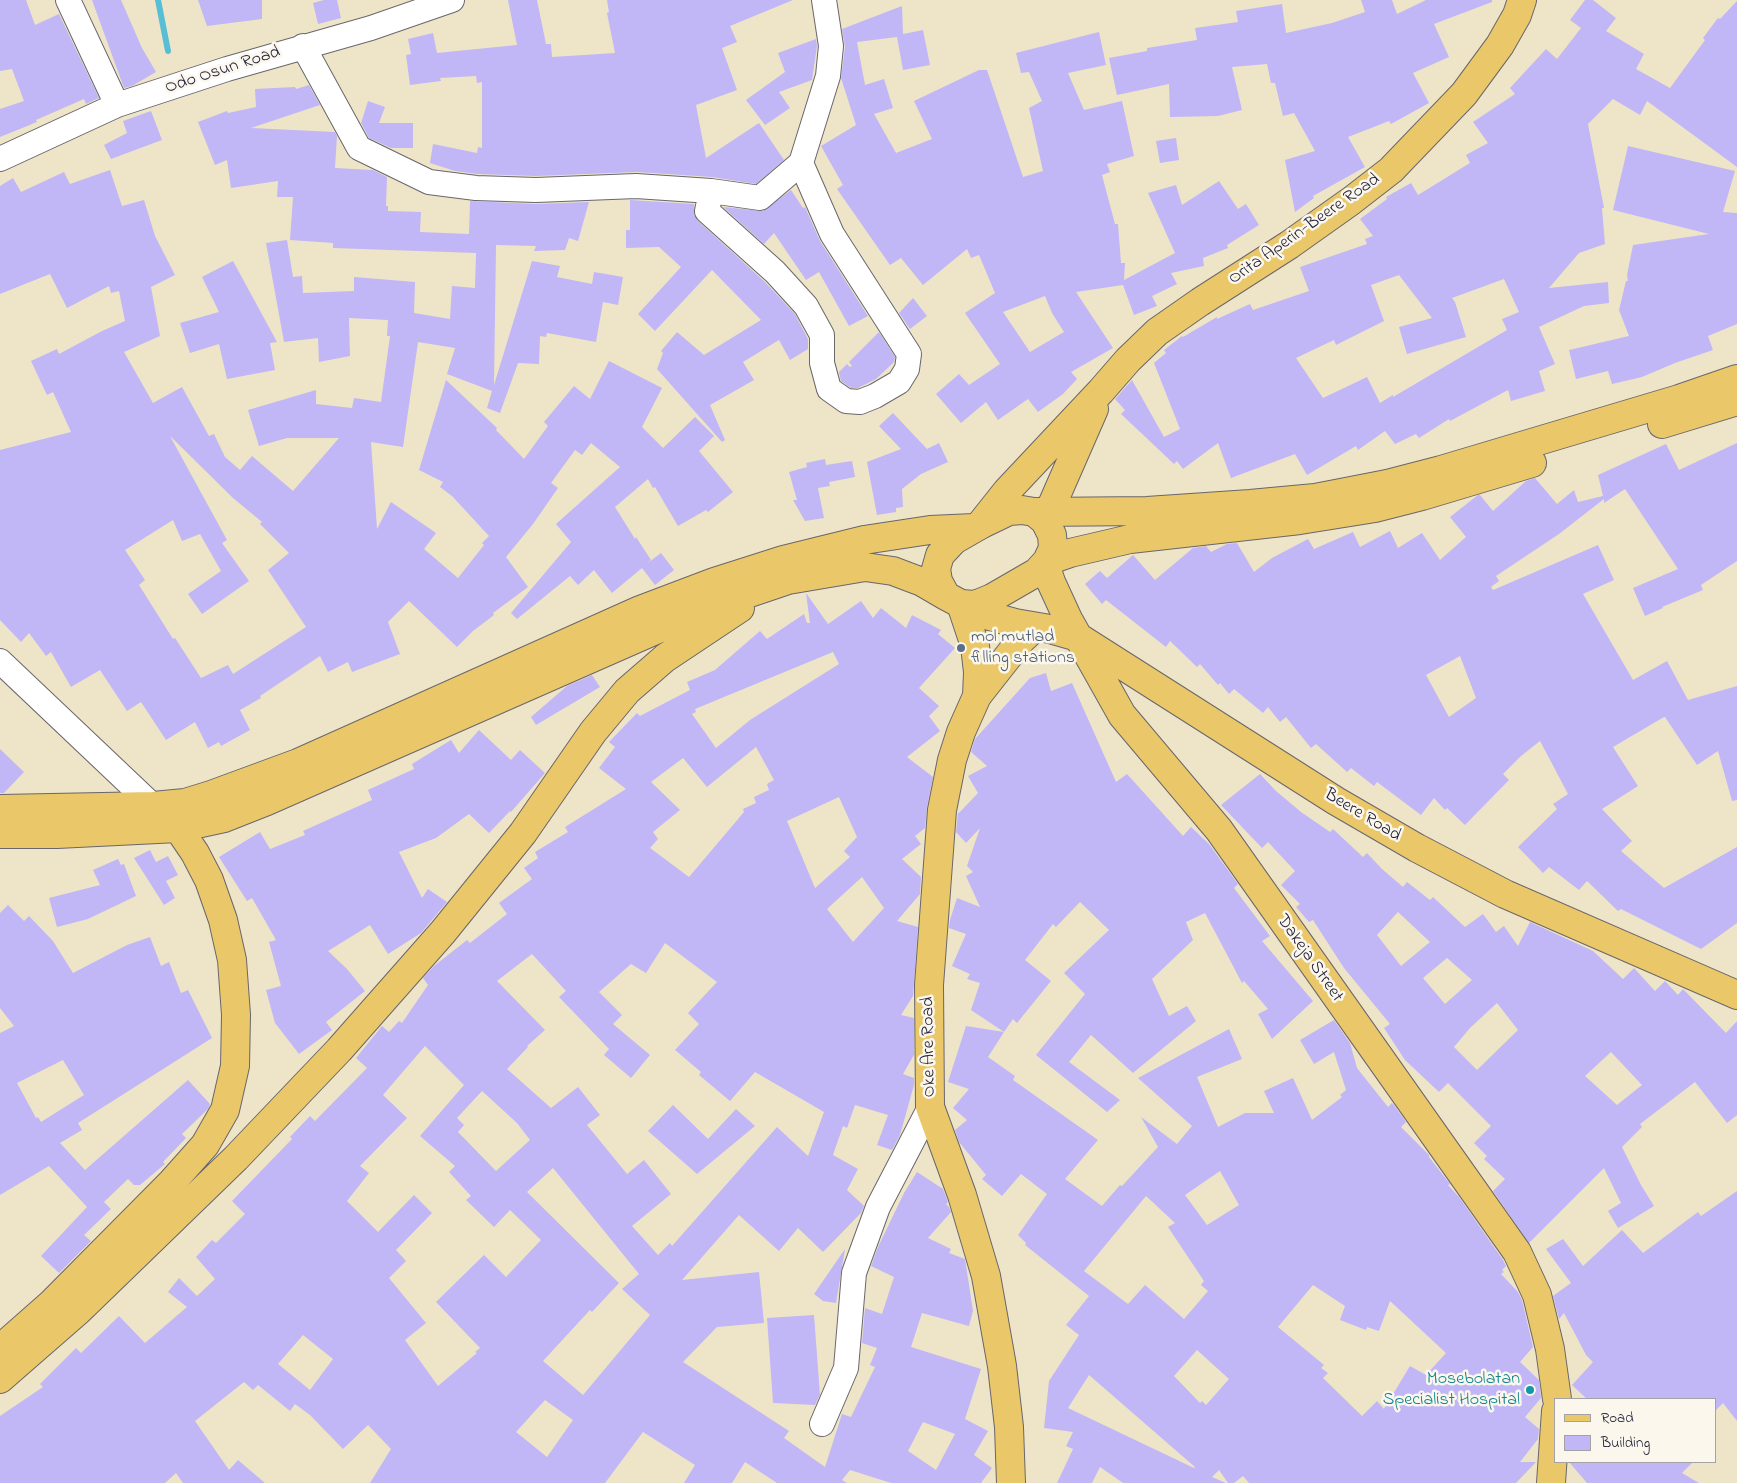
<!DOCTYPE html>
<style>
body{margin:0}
#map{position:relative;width:1737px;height:1483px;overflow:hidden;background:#eee5c8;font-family:"Indie Flower",sans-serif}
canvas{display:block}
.legend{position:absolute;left:1554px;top:1398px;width:162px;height:65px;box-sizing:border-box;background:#fbf7ec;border:1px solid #a4a2a5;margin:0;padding:6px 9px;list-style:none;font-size:15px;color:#22223b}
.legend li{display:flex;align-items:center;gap:10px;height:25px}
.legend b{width:25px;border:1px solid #a4a2a5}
</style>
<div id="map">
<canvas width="1737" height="1483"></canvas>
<ul class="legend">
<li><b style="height:6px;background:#eac769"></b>Road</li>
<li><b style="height:14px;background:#c1b6f6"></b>Building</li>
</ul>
</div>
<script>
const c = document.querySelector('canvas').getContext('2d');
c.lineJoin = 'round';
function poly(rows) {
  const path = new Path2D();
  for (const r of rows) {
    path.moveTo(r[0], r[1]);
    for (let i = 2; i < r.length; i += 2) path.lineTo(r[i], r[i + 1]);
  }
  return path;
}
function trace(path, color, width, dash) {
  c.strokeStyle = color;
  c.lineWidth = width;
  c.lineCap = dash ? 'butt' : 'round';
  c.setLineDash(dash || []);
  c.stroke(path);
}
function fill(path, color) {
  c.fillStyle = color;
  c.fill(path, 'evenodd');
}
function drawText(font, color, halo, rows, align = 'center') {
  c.font = font + ' "Indie Flower",sans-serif';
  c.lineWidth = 5;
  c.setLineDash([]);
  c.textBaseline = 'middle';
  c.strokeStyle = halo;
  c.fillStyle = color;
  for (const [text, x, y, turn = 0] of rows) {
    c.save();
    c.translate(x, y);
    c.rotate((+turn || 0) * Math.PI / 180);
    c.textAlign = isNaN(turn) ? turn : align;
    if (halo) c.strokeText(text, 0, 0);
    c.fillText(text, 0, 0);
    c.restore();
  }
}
const stream = poly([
 [158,0,168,51]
]);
const building = poly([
 [0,0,26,0,35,25,59,14,99,98,86,104,84,99,36,120,37,122,0,137,0,109,24,101,12,69,0,71],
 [92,0,121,0,142,48,156,72,132,86,124,88],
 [198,0,262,0,262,19,207,26],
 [324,0,337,0,341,18,318,24,313,3],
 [508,0,537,0,546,44,551,44,552,57,615,53,607,13,609,12,607,0,793,0,730,26,737,42,722,48,737,90,696,105,706,158,759,123,784,160,756,184,712,177,637,172,536,176,477,174,455,171,430,163,433,144,477,153,478,147,482,148,482,82,477,83,476,76,440,78,441,81,410,85,406,55,411,54,408,39,433,33,437,53,517,45],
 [1361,0,1392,0,1397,14,1426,0,1492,0,1492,2,1434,24,1449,57,1413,73,1429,103,1391,124,1389,121,1348,137,1365,167,1313,196,1314,198,1295,212,1285,160,1315,151,1294,113,1283,116,1275,83,1271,83,1267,64,1232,67,1242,110,1218,116,1170,117,1169,84,1117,95,1109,58,1147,51,1147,48,1197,40,1195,28,1238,22,1236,11,1282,4,1286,33,1332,23,1365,12],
 [1585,0,1593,0,1616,18,1606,31,1644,54,1636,69,1670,88,1705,40,1703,38,1718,18,1720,19,1737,1,1737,167,1647,101,1640,115,1613,99,1588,124,1604,208,1602,208,1605,244,1579,253,1549,288,1608,282,1609,303,1584,306,1539,327,1555,364,1539,371,1545,391,1511,401,1508,390,1450,421,1449,419,1419,438,1416,434,1395,444,1385,431,1358,450,1356,446,1307,475,1295,454,1231,478,1218,443,1183,469,1177,461,1174,464,1121,414,1125,410,1115,399,1132,380,1164,437,1180,429,1154,363,1166,353,1164,350,1182,336,1183,337,1217,317,1217,319,1250,304,1253,310,1309,291,1300,267,1367,244,1365,239,1373,236,1360,219,1387,199,1386,197,1411,183,1418,195,1470,163,1466,155,1488,143,1473,122,1515,94,1510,88,1546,49,1557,59,1581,28,1570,20],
 [1399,275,1432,318,1399,327,1407,354,1466,337,1455,302,1452,298,1504,279,1519,312,1502,319,1507,330,1393,397,1393,395,1380,403,1367,377,1323,398,1296,358,1334,340,1336,345,1384,321,1371,285],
 [902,6,903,34,923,30,930,65,903,70,897,37,857,42,865,85,884,79,893,108,874,114,896,153,932,139,914,101,979,70,987,70,1023,177,1043,171,1029,108,1042,101,1029,72,1021,73,1016,53,1099,32,1106,65,1068,73,1084,110,1122,101,1134,156,1107,164,1110,172,1102,175,1115,224,1118,224,1121,263,1125,263,1124,280,1175,253,1148,193,1176,185,1182,205,1219,181,1238,209,1246,204,1259,225,1227,245,1228,248,1203,258,1204,266,1171,273,1177,284,1152,296,1157,306,1134,315,1123,285,1076,292,1113,348,1071,372,1077,379,1063,394,1038,412,1028,399,998,420,986,402,961,423,936,394,959,374,969,385,1000,364,965,313,995,293,979,255,971,258,967,249,923,285,901,258,890,265,837,189,843,185,821,146,856,125,841,78,845,47,842,29],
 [1045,296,1052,313,1064,332,1030,352,1003,312],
 [816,39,817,46,812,80,779,92,790,108,765,125,746,100,785,72,778,53],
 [309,85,320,105,251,128,335,132,337,136,335,168,373,170,387,177,386,206,388,206,388,211,421,212,420,232,469,234,470,201,536,204,589,202,578,241,569,238,565,250,534,251,536,246,496,245,494,385,532,261,560,266,557,277,592,284,594,272,623,277,618,305,603,302,596,342,547,333,546,337,540,336,539,364,518,363,500,413,487,408,492,391,447,374,455,348,418,342,403,447,371,442,377,529,391,502,436,533,424,549,458,578,484,545,482,543,489,536,452,496,440,487,443,482,419,470,446,380,497,428,496,430,524,459,548,426,544,422,574,386,590,399,609,361,662,388,642,427,663,448,695,417,714,436,699,451,733,492,708,512,706,510,678,526,655,487,653,488,648,479,615,507,635,539,636,537,651,560,645,565,661,553,674,570,655,585,642,568,612,593,594,570,578,585,570,576,517,619,511,613,571,542,556,524,620,467,591,443,582,455,575,450,551,483,558,488,533,524,506,557,528,587,493,613,494,615,473,631,457,647,409,601,388,622,400,654,352,672,348,662,328,672,320,656,260,696,261,698,240,710,250,730,221,746,219,742,208,748,195,722,166,740,141,702,127,711,100,670,71,687,51,652,46,656,29,633,21,642,0,620,0,450,71,432,53,392,47,395,31,361,57,349,59,354,102,331,125,321,119,291,111,293,109,286,67,308,50,274,0,294,0,186,13,178,21,192,64,172,70,184,110,170,122,206,144,200,155,236,175,275,151,287,160,336,124,352,153,403,182,387,209,436,214,434,225,457,240,470,252,456,293,491,339,438,287,438,259,446,248,410,316,390,316,404,352,408,354,398,381,402,390,336,387,336,388,320,349,318,350,356,319,362,318,338,284,342,266,243,287,240,293,277,302,276,303,293,354,291,354,277,415,282,414,313,450,319,452,286,475,288,476,253,333,248,333,243,290,240,293,197,277,197,278,181,231,188,227,160,215,165,198,122,227,111,228,113,256,107,255,89,295,87,296,89],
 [170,436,233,498,262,522,260,524,289,553,268,570,306,627,233,674,228,665,201,678,175,638,173,639,139,585,145,580,125,550,173,520,182,541,200,534,221,571,188,594,202,614,249,581,222,543,227,540],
 [368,101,385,107,379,123,413,123,413,148,391,148,369,138,361,123],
 [151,111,162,140,111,159,104,145,127,133,123,121],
 [1176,138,1179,160,1160,163,1156,141],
 [1628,146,1735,171,1723,212,1737,213,1737,324,1708,336,1713,350,1675,363,1642,377,1612,384,1608,371,1576,379,1569,350,1629,336,1619,310,1626,281,1628,281,1627,275,1633,245,1709,234,1613,210],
 [791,190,803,208,805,207,820,241,868,316,849,326,819,272,806,280,774,233,764,244,723,207,763,211],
 [630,200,694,204,694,215,698,221,765,282,795,314,808,339,808,349,790,360,779,340,743,362,754,380,710,405,725,440,722,442,657,369,663,353,661,351,677,332,704,355,761,320,712,270,655,331,638,314,681,267,659,247,626,248,626,230,630,230],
 [233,261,277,342,270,343,275,370,227,379,219,344,190,353,180,323,219,312,202,277],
 [913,298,927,316,910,329,899,313],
 [879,332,895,357,894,362,876,379,858,388,851,388,841,381,839,372,847,364,850,367,852,366,849,362],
 [893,413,927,449,939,443,948,462,921,474,902,489,903,507,896,508,896,512,877,515,867,462,901,449,879,426],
 [1737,443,1737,561,1701,585,1703,590,1662,607,1663,608,1645,616,1633,588,1678,569,1625,489,1604,503,1604,499,1559,534,1496,576,1499,581,1491,587,1493,590,1598,545,1614,580,1583,594,1633,680,1667,661,1688,700,1737,686,1737,800,1732,801,1718,751,1697,765,1665,717,1664,717,1613,747,1638,786,1602,809,1632,841,1621,851,1664,888,1737,847,1737,923,1701,949,1621,909,1618,911,1587,881,1579,890,1549,867,1543,873,1518,847,1557,809,1553,804,1568,794,1540,741,1521,756,1503,774,1509,780,1465,825,1447,808,1445,810,1434,798,1421,815,1377,782,1374,786,1351,768,1347,772,1316,744,1311,748,1286,717,1280,722,1268,707,1263,713,1234,689,1229,694,1220,683,1218,685,1200,664,1197,667,1170,641,1166,647,1106,600,1102,604,1085,584,1100,571,1107,578,1133,555,1155,580,1193,548,1206,546,1211,552,1227,544,1237,543,1254,572,1272,558,1308,539,1314,549,1353,532,1360,547,1390,531,1398,548,1422,533,1440,560,1466,537,1450,517,1478,495,1480,495,1493,511,1526,481,1535,478,1557,504,1574,490,1578,502,1603,496,1598,475,1666,444,1679,470],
 [1460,656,1476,698,1449,717,1426,675],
 [825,459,826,465,852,461,855,477,829,482,830,486,818,488,824,518,805,521,793,500,797,500,789,472,807,467,806,463],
 [806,593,828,624,861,601,873,618,881,608,906,628,912,615,941,630,938,634,955,648,919,688,939,706,929,716,940,731,907,757,933,777,927,807,925,828,915,836,921,844,902,859,921,877,920,894,897,921,918,927,913,996,901,1015,914,1018,914,1055,903,1074,914,1078,914,1085,900,1135,892,1150,877,1145,888,1115,855,1105,847,1128,843,1126,833,1155,858,1169,847,1190,864,1206,861,1213,823,1252,798,1228,779,1251,739,1215,682,1280,759,1272,764,1323,717,1327,683,1362,789,1431,784,1438,825,1467,842,1414,851,1417,875,1367,870,1365,877,1348,862,1343,865,1308,882,1314,894,1277,871,1266,878,1247,904,1193,917,1172,943,1189,948,1202,946,1204,949,1207,951,1212,928,1238,951,1249,949,1253,965,1259,973,1311,969,1326,922,1313,911,1347,981,1369,965,1419,988,1431,974,1455,992,1468,981,1483,891,1483,850,1470,842,1480,847,1483,777,1483,745,1462,732,1483,684,1483,695,1465,643,1432,605,1483,370,1483,391,1449,368,1425,343,1449,310,1415,295,1404,290,1411,258,1385,253,1390,244,1382,195,1421,229,1470,238,1460,265,1483,183,1483,176,1473,165,1483,0,1483,0,1416,43,1387,40,1384,76,1348,81,1353,119,1316,145,1343,187,1307,168,1292,179,1278,197,1296,215,1279,196,1257,212,1240,216,1243,245,1214,232,1201,292,1139,290,1137,310,1116,315,1121,367,1068,356,1058,382,1026,389,1032,399,1021,402,1023,428,985,423,978,434,966,467,940,470,943,507,914,499,903,532,879,524,868,538,858,535,852,568,832,565,827,626,789,599,768,615,747,609,742,637,713,640,716,690,690,687,682,715,670,760,631,767,639,804,614,807,623,810,623],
 [833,652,839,664,750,720,716,748,692,714,696,712,695,709],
 [756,747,774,780,767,784,769,790,754,797,756,803,743,809,744,812,689,877,650,848,658,839,653,832,680,810,651,782,683,758,707,787],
 [839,797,857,837,844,851,850,857,815,888,787,821],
 [862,877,884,908,853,942,827,909],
 [665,943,717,982,688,1013,699,1024,675,1050,701,1072,699,1075,730,1101,755,1072,824,1112,808,1156,777,1127,672,1246,670,1243,658,1255,632,1226,671,1194,644,1160,627,1174,587,1125,600,1115,578,1087,551,1108,507,1069,528,1047,527,1046,545,1030,497,981,532,954,566,991,559,997,609,1049,604,1055,631,1078,650,1055,613,1024,622,1015,599,992,631,964,646,973],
 [425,1046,464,1085,420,1136,455,1166,449,1172,471,1196,466,1200,494,1227,510,1210,541,1240,506,1277,484,1255,436,1302,480,1348,475,1352,477,1353,438,1386,405,1340,426,1323,389,1278,406,1261,396,1250,432,1213,414,1195,378,1232,347,1201,369,1173,360,1166,407,1118,383,1095],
 [482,1091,517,1123,530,1140,496,1171,458,1132,464,1125,457,1118],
 [553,1168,639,1274,622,1289,650,1315,583,1395,543,1361,590,1310,592,1312,619,1283,527,1192],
 [303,1335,333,1359,310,1390,278,1364],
 [545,1400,573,1420,547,1457,516,1432],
 [923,1422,955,1434,936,1470,908,1451],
 [1046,673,1051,691,1072,683,1116,782,1127,774,1183,836,1191,827,1209,844,1238,884,1234,888,1270,936,1262,941,1313,1001,1272,1039,1258,1014,1268,1009,1244,981,1242,983,1205,913,1186,922,1193,940,1152,979,1169,1016,1187,1006,1196,1021,1133,1073,1091,1035,1069,1062,1120,1100,1107,1112,1036,1055,1085,994,1064,973,1109,930,1080,902,1056,927,1053,924,1025,960,1051,981,1017,1023,1013,1019,1004,1032,971,1010,980,983,967,979,970,974,952,966,966,934,949,928,950,920,957,898,980,907,966,876,973,872,967,866,980,828,966,843,956,832,958,812,959,813,978,793,968,776,987,766,971,752,975,739,1030,678],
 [592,675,600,687,536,725,531,717,567,686],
 [479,730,511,760,520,750,545,773,511,812,510,811,489,833,469,814,436,838,399,852,422,898,428,889,447,902,421,933,388,954,370,925,328,951,347,969,365,991,326,1022,332,1030,299,1054,275,1023,266,990,281,986,269,942,276,940,252,898,247,901,219,857,260,832,270,849,305,835,303,831,372,800,368,790,414,769,412,764,451,740,459,753],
 [0,749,24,772,4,793,0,793],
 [1260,774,1276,791,1301,812,1330,832,1333,829,1363,857,1367,853,1382,869,1403,887,1407,882,1430,900,1433,897,1465,927,1483,914,1496,932,1504,926,1518,946,1530,922,1593,951,1623,979,1634,968,1655,991,1665,981,1678,995,1683,989,1726,1033,1737,1021,1737,1115,1727,1123,1695,1082,1640,1124,1642,1127,1622,1147,1641,1185,1654,1206,1618,1228,1608,1211,1621,1203,1604,1168,1529,1243,1493,1191,1505,1179,1484,1159,1487,1156,1474,1143,1491,1126,1448,1083,1439,1092,1405,1060,1384,1028,1390,1024,1344,968,1313,920,1309,922,1296,907,1300,904,1281,885,1295,871,1268,842,1262,848,1221,805],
 [1398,912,1430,942,1401,966,1377,935],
 [1447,958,1472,980,1445,1004,1423,978],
 [1497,1003,1518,1030,1477,1070,1454,1047,1470,1028],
 [1611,1052,1642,1085,1617,1105,1585,1076],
 [150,850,156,862,168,856,178,875,166,881,175,898,164,905,134,858],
 [118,859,121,865,124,864,136,896,88,919,57,927,49,898,100,885,93,870],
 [8,905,24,921,29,916,53,941,73,973,127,945,150,937,161,966,169,962,181,993,188,990,212,1038,78,1123,82,1130,60,1143,85,1170,188,1080,210,1104,208,1109,182,1134,186,1138,163,1162,165,1164,140,1185,134,1185,128,1179,104,1202,111,1209,84,1235,91,1241,59,1273,41,1256,87,1207,49,1166,0,1195,0,1033,14,1026,0,1008,0,913],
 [63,1060,84,1095,41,1122,38,1117,36,1118,17,1083],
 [1334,1020,1350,1043,1357,1068,1388,1107,1392,1103,1394,1105,1406,1122,1401,1127,1429,1155,1429,1157,1450,1184,1448,1185,1459,1197,1503,1260,1506,1266,1502,1270,1504,1272,1501,1274,1518,1292,1522,1300,1533,1347,1520,1362,1539,1380,1541,1398,1525,1417,1539,1429,1538,1439,1520,1462,1536,1462,1516,1483,1249,1483,1243,1476,1234,1483,1228,1483,1219,1470,1212,1477,1226,1483,1123,1483,1100,1467,1092,1483,1057,1483,1073,1449,1066,1446,1073,1432,1044,1428,1049,1381,1079,1335,1066,1325,1089,1296,1025,1245,1026,1243,1018,1235,1047,1194,1021,1174,1002,1196,982,1179,986,1175,959,1142,955,1130,967,1120,953,1108,969,1089,948,1082,966,1026,1004,1032,988,1057,1015,1076,1013,1080,1098,1140,1065,1179,1102,1206,1120,1185,1122,1186,1158,1147,1141,1117,1177,1144,1192,1126,1138,1078,1229,1029,1242,1059,1197,1077,1218,1127,1245,1113,1274,1113,1264,1091,1293,1078,1312,1120,1342,1097,1340,1095,1346,1090,1334,1052,1314,1064,1300,1040],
 [1220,1171,1239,1205,1207,1225,1185,1195],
 [1146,1196,1175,1223,1168,1227,1204,1281,1201,1285,1208,1291,1184,1319,1145,1285,1128,1304,1084,1271],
 [1313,1285,1345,1306,1340,1320,1366,1330,1367,1327,1379,1331,1390,1301,1446,1353,1426,1375,1410,1366,1384,1409,1377,1401,1362,1416,1323,1378,1328,1373,1321,1368,1324,1365,1278,1327],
 [1197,1350,1229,1379,1206,1405,1202,1401,1200,1403,1174,1376],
 [1089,1375,1195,1467,1194,1468,1068,1408],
 [673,1105,708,1139,736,1109,755,1126,697,1174,648,1131],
 [1737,1191,1737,1421,1723,1403,1716,1410,1716,1399,1587,1399,1572,1385,1593,1362,1586,1355,1564,1313,1559,1319,1553,1296,1571,1283,1546,1249,1563,1239,1583,1266,1622,1230,1643,1253,1698,1212,1701,1216],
 [845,1249,836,1303,823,1301,814,1294],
 [814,1315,820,1395,815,1405,773,1403,767,1318],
 [1569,1462,1693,1462,1682,1473,1699,1483,1587,1483]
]);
const minor = poly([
 [68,0,117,105],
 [303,46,359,148,429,182,476,188,536,190,636,186,711,191,707,211,775,272,806,306,822,335,822,363,829,389,846,401,860,402,875,396,899,382,907,369,909,354,832,234,801,163,828,76,831,46,824,0],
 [0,159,117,105,227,69,371,28,452,0],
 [711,191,760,198,801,163],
 [0,661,153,806],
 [822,1424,846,1368,854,1273,878,1207,930,1107]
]);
const major = poly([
 [1045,521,1094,409],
 [980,525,1007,491,1101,391,1128,360,1157,332,1200,302,1289,245,1351,201,1391,170,1464,94,1500,45,1517,15,1522,0],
 [1045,564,1051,582,1068,619,1122,715,1219,830,1517,1252,1537,1295,1550,1349,1557,1399],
 [961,604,975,646,978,672,977,696],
 [968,605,986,615,1015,623,1050,629,1078,637,1336,801,1417,848,1505,894,1737,995],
 [1011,1483,1009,1427,1002,1366,986,1276,962,1195,930,1107,929,985,942,810,952,760,961,732,977,696,1021,640,1035,627],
 [1551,1483,1556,1411]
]);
const highway = poly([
 [1662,424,1737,401],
 [1034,512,1147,511,1250,504,1315,498,1346,492,1387,484,1441,470,1679,399,1737,379],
 [1047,561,1070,553,1130,539,1300,520,1375,508,1422,496,1532,463],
 [0,809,153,806,185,803,211,795,298,763,640,610,714,582,783,560,864,540,930,530,974,528],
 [0,834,57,834,178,828,224,818,267,801,708,607,788,580,865,567,893,571,922,582,946,596,961,604,975,605,992,598,1037,572,1047,561,1053,548,1052,535,1045,521,1034,512,1022,510,1009,511,980,525,954,540,940,555,936,569,938,581,946,596],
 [0,1349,51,1304,172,1182,205,1145,225,1110,235,1066,236,1015,232,960,223,920,209,880,195,853,178,828,165,817],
 [0,1379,78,1311,140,1251,236,1158,339,1050,443,932,523,833,593,732,627,691,665,658,740,608]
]);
const markers = [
 [961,648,5,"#5c6f8a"],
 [1530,1390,5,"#0f9aa8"]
];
const streetNames = [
 ["Odo Osun Road",223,71,-18],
 ["Orita Aperin-Beere Road",1305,230,-35],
 ["Beere Road",1362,816,31],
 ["Dakeja Street",1309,959,55],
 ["Oke Are Road",930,1047,-91]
];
const serviceNames = [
 ["mol mutlad",971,638],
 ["filling stations",971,659]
];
const cultureNames = [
 ["Mosebolatan",1520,1380],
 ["Specialist Hospital",1520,1401]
];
trace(stream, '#57bed4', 6);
fill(building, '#c1b6f6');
trace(minor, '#69666c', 26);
trace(major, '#69666c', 30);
trace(highway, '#69666c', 30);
trace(minor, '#fff', 24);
trace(major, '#eac769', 28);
trace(highway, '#eac769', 28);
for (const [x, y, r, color] of markers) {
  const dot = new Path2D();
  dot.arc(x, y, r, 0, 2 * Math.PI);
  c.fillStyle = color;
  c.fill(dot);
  trace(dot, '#fbf7ec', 2);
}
drawText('18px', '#22223b', '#fbf7ec', streetNames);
drawText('18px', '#4e5e75', '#fbf7ec', serviceNames, 'left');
drawText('18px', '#0d838f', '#fbf7ec', cultureNames, 'right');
</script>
